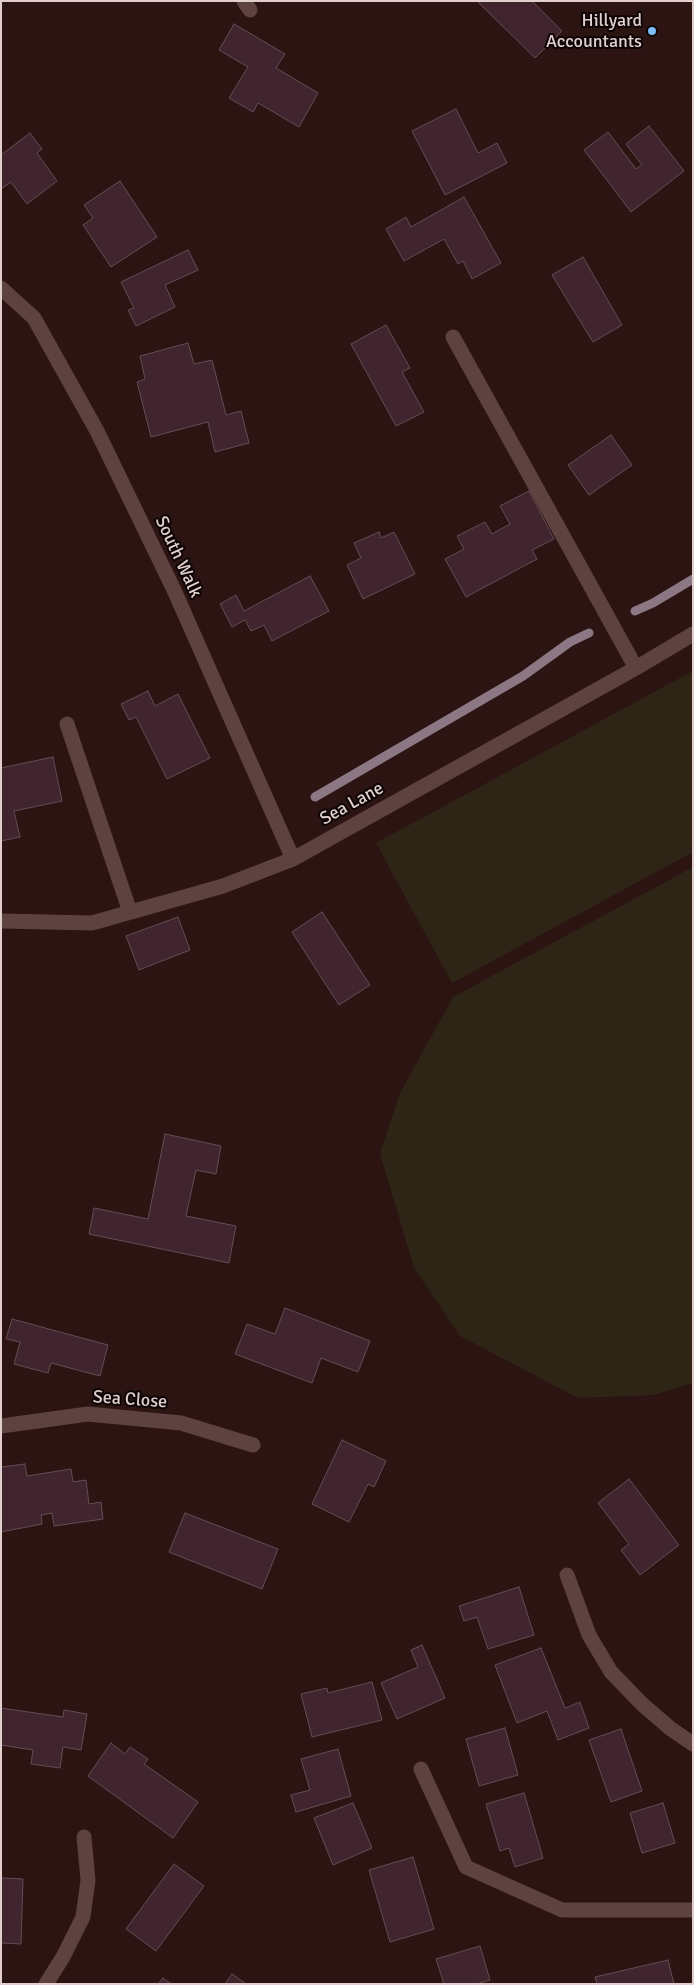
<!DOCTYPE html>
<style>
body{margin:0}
#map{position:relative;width:694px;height:1985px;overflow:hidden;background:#2b1412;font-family:Signika,sans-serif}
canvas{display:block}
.frame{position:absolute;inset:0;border:2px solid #e0cfcd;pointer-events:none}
</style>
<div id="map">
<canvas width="694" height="1985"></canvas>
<div class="frame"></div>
</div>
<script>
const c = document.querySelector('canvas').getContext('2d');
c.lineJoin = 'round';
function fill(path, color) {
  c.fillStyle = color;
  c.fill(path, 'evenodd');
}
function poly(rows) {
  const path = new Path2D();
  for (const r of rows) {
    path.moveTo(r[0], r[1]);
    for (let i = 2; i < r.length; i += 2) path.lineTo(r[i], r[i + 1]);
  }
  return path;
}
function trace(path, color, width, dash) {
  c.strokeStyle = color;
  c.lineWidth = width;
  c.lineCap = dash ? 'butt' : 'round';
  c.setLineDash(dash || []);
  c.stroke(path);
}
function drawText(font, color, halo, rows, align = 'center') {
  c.font = font + ' Signika,sans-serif';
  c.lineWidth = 4;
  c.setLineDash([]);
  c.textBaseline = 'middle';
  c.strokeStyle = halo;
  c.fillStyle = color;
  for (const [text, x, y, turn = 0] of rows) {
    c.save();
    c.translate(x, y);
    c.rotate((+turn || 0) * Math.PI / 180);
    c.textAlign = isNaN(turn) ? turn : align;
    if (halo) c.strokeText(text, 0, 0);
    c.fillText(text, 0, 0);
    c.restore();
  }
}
const green = poly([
 [693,671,693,852,452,983,376,843],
 [693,867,693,1383,654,1395,578,1398,460,1336,414,1268,380,1154,400,1093,453,997]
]);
const stream = poly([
 [635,611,653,603,693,579],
 [315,797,523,676,570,642,589,633]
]);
const building = poly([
 [479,1,532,1,562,31,535,58,478,2,479,1],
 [234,24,285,54,276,68,318,93,299,127,258,103,253,112,229,98,248,67,219,50,234,24],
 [456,109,478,153,497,143,507,163,445,195,412,131,456,109],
 [649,126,684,171,631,212,584,150,608,132,636,169,642,165,626,144,649,126],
 [30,133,42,149,37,153,57,181,27,204,11,182,1,189,1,155,30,133],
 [120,181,157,237,111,267,83,225,93,218,84,205,120,181],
 [464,197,501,263,472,279,463,261,458,264,444,239,404,261,386,229,406,217,411,227,464,197],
 [188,250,198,270,165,285,175,307,136,326,128,310,134,308,121,282,188,250],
 [583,257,622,325,593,342,552,275,583,257],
 [386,325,410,368,402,372,424,412,396,426,351,344,386,325],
 [188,343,194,364,212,360,226,415,241,411,249,443,215,452,208,422,151,437,137,382,145,379,140,356,188,343],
 [611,435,632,465,589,495,568,465,611,435],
 [529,491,554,539,532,550,537,559,466,597,445,559,464,549,457,536,485,522,492,534,510,524,500,506,529,491],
 [379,532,381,538,394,532,415,574,363,599,347,565,361,558,354,543,379,532],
 [310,576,329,611,272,641,264,625,251,631,245,620,232,627,220,604,236,595,244,611,310,576],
 [148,691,155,706,178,694,210,758,167,779,136,717,129,720,121,704,148,691],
 [53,757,62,801,14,811,20,837,1,841,1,768,53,757],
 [322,912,370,985,339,1005,292,932,322,912],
 [178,917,190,950,139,970,126,936,178,917],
 [165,1134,221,1146,216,1174,196,1170,186,1216,236,1226,229,1263,89,1234,94,1208,148,1219,165,1134],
 [285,1308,370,1341,358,1372,321,1358,312,1383,235,1354,247,1324,275,1334,285,1308],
 [12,1319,108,1345,100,1376,51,1363,48,1373,14,1364,20,1342,6,1339,12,1319],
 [342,1440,386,1461,374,1487,368,1484,349,1522,312,1504,342,1440],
 [25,1464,27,1476,71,1469,73,1482,86,1480,89,1504,101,1502,103,1519,54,1526,52,1513,41,1515,42,1524,1,1532,1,1467,25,1464],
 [629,1479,679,1545,640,1575,621,1550,629,1544,598,1503,629,1479],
 [185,1513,278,1549,262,1589,169,1552,185,1513],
 [519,1587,534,1635,488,1649,477,1617,464,1621,459,1606,519,1587],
 [422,1645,445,1698,397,1719,381,1683,418,1667,411,1650,422,1645],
 [541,1648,565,1708,580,1702,589,1728,558,1740,547,1711,517,1723,495,1665,541,1648],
 [372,1682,382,1720,312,1737,301,1694,327,1688,328,1693,372,1682],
 [1,1708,63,1717,64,1710,87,1714,81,1750,63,1747,60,1768,31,1764,33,1750,1,1745,1,1708],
 [505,1728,518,1775,479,1786,466,1739,505,1728],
 [621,1729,642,1791,611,1802,589,1740,621,1729],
 [111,1743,125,1754,130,1747,148,1759,144,1764,198,1802,173,1838,88,1776,111,1743],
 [338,1749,351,1796,296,1812,291,1795,310,1790,301,1759,338,1749],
 [524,1793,543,1858,515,1867,509,1848,500,1851,486,1804,524,1793],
 [353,1803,372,1848,333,1865,314,1818,353,1803],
 [663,1803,675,1843,642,1853,630,1813,663,1803],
 [413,1857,434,1929,390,1942,369,1870,413,1857],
 [174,1864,204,1886,156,1951,126,1929,174,1864],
 [1,1878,23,1879,21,1944,1,1943,1,1878],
 [480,1946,490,1980,476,1984,444,1984,436,1959,480,1946],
 [668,1960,674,1984,597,1984,595,1977,668,1960],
 [232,1974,246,1984,225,1984,232,1974],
 [163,1978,171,1984,158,1984,163,1978]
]);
const minor = poly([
 [244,1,250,10],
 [1,288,34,318,97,431,174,590,293,859],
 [453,337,636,668],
 [67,724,130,912],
 [1,921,92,923,223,886,293,859,636,668,693,634],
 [1,1426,88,1414,181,1423,253,1445],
 [567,1575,589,1635,611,1672,642,1704,671,1729,693,1744],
 [421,1769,466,1867,562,1910,693,1910],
 [46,1984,63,1957,83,1917,88,1880,84,1837]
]);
const markers = [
 [652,31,5,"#7ebdf9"]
];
const poiNames = [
 ["Hillyard",642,21],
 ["Accountants",642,42]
];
const streetNames = [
 ["South Walk",178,557,65],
 ["Sea Lane",352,804,-29],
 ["Sea Close",130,1400,4]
];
fill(green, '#2e2517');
trace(stream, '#8c7784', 9);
fill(building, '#40252e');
trace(building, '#674c55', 1);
trace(minor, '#5d423f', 15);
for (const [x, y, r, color] of markers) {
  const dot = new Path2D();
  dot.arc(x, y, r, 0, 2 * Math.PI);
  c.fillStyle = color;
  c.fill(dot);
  trace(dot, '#0c0404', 2);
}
drawText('18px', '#e0cfcd', '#0c0404', poiNames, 'right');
drawText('18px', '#e0cfcd', '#0c0404', streetNames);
</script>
